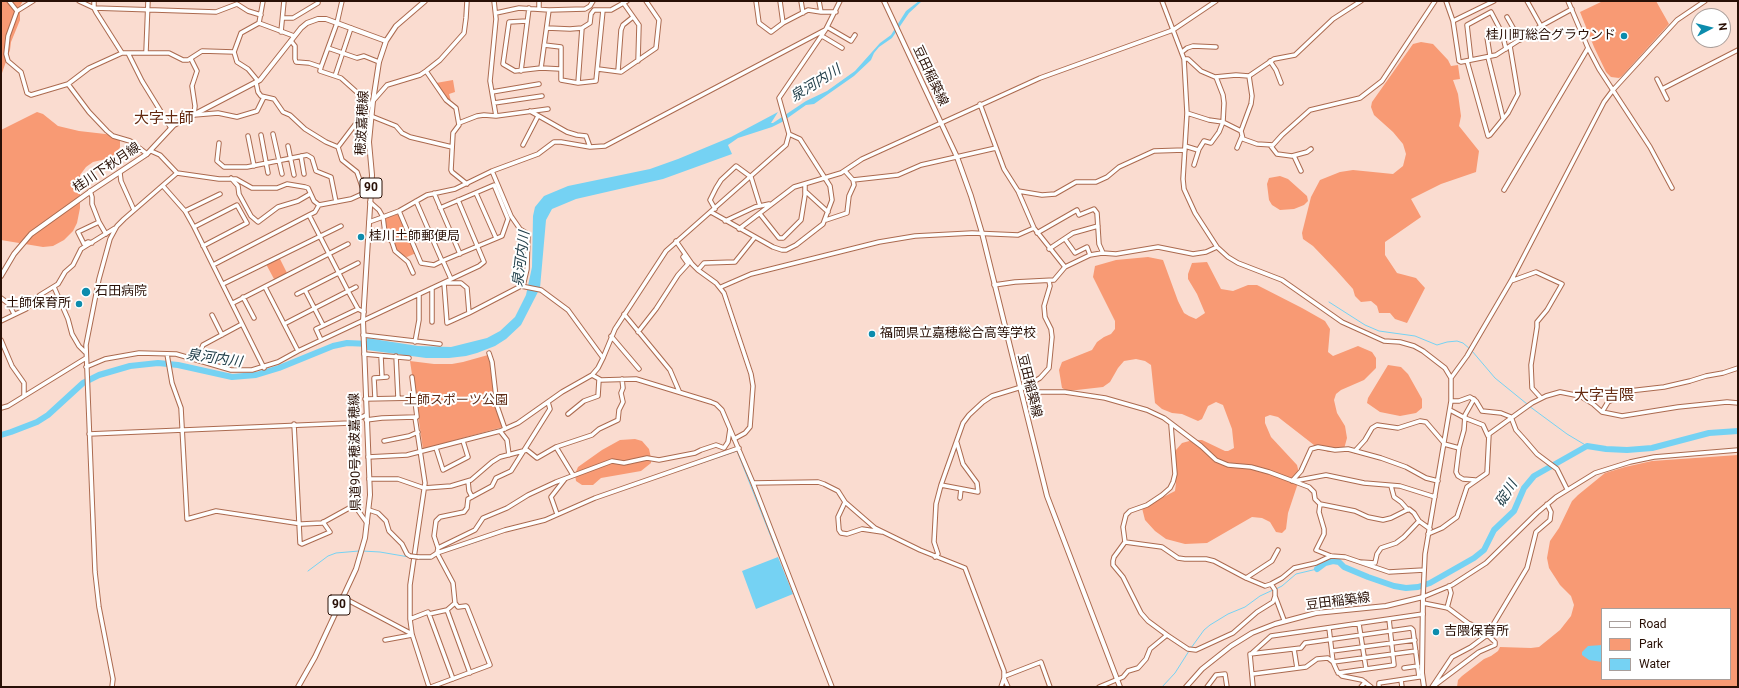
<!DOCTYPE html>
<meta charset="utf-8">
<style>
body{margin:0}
#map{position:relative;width:1739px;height:688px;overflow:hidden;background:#fadcd0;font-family:Roboto,sans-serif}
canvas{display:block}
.frame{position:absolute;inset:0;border:2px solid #291006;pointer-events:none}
.legend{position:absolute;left:1601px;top:608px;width:130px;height:72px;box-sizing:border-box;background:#fff;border:1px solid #a99f9b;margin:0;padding:5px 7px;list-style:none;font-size:12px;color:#291006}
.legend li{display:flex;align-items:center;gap:8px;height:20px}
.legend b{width:20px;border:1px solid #a99f9b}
.north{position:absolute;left:1691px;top:8px;width:40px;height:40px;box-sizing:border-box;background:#fff;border:1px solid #a99f9b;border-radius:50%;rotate:83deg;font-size:11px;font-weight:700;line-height:16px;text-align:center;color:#291006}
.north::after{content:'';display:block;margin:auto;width:14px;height:18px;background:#0c8cad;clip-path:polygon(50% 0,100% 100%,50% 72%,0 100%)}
</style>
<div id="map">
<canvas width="1739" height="688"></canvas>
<div class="frame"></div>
<ul class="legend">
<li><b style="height:5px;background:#fff"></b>Road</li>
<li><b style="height:11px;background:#f89a74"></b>Park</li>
<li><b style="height:11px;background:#75d2f3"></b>Water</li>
</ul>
<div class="north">N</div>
</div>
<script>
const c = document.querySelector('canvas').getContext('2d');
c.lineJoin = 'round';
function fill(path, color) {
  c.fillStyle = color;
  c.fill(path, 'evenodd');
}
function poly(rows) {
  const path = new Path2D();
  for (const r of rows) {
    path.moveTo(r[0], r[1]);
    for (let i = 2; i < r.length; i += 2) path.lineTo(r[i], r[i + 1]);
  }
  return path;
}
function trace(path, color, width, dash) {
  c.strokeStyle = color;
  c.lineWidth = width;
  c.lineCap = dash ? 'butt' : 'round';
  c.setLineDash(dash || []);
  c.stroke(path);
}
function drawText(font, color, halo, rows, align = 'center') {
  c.font = font + ' Roboto,"Noto Sans JP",sans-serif';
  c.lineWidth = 4;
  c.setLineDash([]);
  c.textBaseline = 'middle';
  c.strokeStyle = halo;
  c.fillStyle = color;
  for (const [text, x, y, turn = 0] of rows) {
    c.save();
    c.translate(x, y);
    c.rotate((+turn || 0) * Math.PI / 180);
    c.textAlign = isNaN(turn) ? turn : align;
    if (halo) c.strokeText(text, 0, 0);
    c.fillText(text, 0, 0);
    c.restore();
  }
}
const green = poly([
 [1,1,23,1,20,6,20,20,11,42,10,50,1,76],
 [1603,1,1656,1,1669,24,1622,76,1619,78,1611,77,1606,72,1594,47,1580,12],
 [1421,42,1433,44,1448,60,1451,66,1458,65,1460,79,1453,80,1458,94,1461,116,1459,126,1479,151,1476,172,1441,184,1411,199,1421,217,1385,242,1385,255,1397,273,1416,278,1425,288,1407,323,1395,319,1390,313,1379,313,1377,306,1371,301,1361,302,1355,296,1353,289,1336,270,1313,246,1303,239,1302,233,1311,197,1320,180,1340,172,1353,170,1393,174,1403,166,1406,154,1403,144,1393,132,1374,115,1371,107,1372,102,1413,44],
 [453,80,455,92,449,94,451,101,447,99,436,83],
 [37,112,43,114,58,126,79,131,114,135,120,140,120,147,118,153,106,159,93,162,86,167,80,175,80,208,77,223,73,231,64,240,53,246,43,247,1,240,1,130],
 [1280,176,1288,179,1307,196,1308,201,1304,205,1294,209,1280,210,1272,205,1269,200,1267,184,1269,178],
 [399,214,416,253,407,257,402,256,396,251,396,246,387,233,385,218],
 [279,257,287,273,274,279,266,264],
 [1148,257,1163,260,1178,301,1184,313,1189,316,1196,319,1205,313,1197,294,1188,279,1188,274,1192,263,1207,262,1221,289,1233,291,1248,285,1257,285,1302,308,1325,321,1330,329,1328,352,1333,356,1358,346,1372,352,1376,358,1376,368,1364,380,1341,390,1336,394,1334,400,1337,413,1345,426,1347,438,1344,449,1335,452,1328,452,1314,445,1278,417,1270,415,1265,417,1265,423,1271,437,1297,465,1300,477,1288,513,1286,529,1282,533,1276,532,1270,522,1262,518,1252,517,1207,543,1185,544,1166,539,1155,531,1145,520,1142,508,1175,491,1176,483,1173,474,1174,461,1176,450,1182,443,1193,440,1202,440,1225,451,1228,451,1234,448,1232,429,1223,405,1216,402,1208,406,1202,419,1198,421,1182,414,1172,413,1162,409,1155,403,1151,365,1145,361,1136,359,1124,361,1118,368,1110,382,1103,387,1068,391,1062,388,1059,370,1062,362,1092,350,1097,342,1104,337,1111,334,1115,329,1115,321,1093,277,1095,266,1116,260],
 [488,355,490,361,503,427,423,449,410,361,434,364,452,364,463,362],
 [1388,365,1401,367,1408,374,1422,399,1422,408,1416,413,1400,416,1380,412,1367,403,1368,398],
 [635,439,642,441,649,449,651,458,651,463,641,471,601,478,593,485,582,485,576,481,575,474,578,467,602,450,620,440],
 [1738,455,1738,687,1457,687,1458,680,1462,676,1484,659,1491,656,1498,651,1500,647,1531,648,1539,647,1560,630,1571,616,1574,605,1571,596,1560,585,1549,568,1547,558,1550,541,1559,528,1572,501,1578,495,1605,473,1625,467,1652,461],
 [1602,609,1730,609,1730,679,1602,679]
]);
const water = poly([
 [919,1,922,1,909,13,892,38,879,47,874,53,871,60,854,76,814,104,806,105,782,122,772,127,738,138,728,145,732,154,663,179,576,199,552,209,546,220,540,288,521,325,506,339,495,346,477,353,466,356,449,358,426,358,367,350,367,338,418,346,451,347,487,338,500,331,515,317,526,295,532,267,533,216,535,207,544,196,568,186,650,169,678,159,731,137,778,112,771,123,773,123,806,101,827,91,855,71,880,43,891,35,906,11],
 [778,557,793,594,756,609,742,571],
 [1602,645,1602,662,1589,660,1582,655,1582,652,1588,646]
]);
const stream = poly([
 [1329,302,1365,325,1379,331,1415,336,1437,345,1447,342,1457,341,1463,343,1470,349],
 [1472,351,1495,378,1527,404],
 [1529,406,1567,434,1587,446],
 [678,471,737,451,777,552],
 [362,551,380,552,409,557],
 [439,554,482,540],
 [420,559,430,559],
 [308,571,328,556,336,553,359,551],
 [1276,589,1282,586,1296,574,1317,569],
 [1191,648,1204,630,1210,625,1228,614,1245,607,1260,596,1273,590],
 [1162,687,1175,673,1189,651]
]);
const river = poly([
 [1,435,11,432,37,422,48,415,83,383,99,375,130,366,158,363,178,365,232,377,256,375,279,368,333,346,347,343,370,344],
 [1317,569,1325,563,1333,561,1339,562,1344,567,1368,577,1394,586,1406,588,1418,587,1430,583,1474,558,1484,550,1494,530,1514,511,1524,488,1534,476,1587,446,1606,449,1627,450,1652,448,1709,433,1738,431]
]);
const minor = poly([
 [9,1,17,11],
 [33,1,17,11,8,36,6,54,8,61,21,72,27,93,31,95,68,84,89,68,122,53,169,53,183,60,188,60,202,51,234,52],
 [79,1,94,8,216,12,237,4,248,11,261,15],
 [94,1,94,8,96,12,122,53],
 [494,1,496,19,490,81,496,116,548,109],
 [539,1,539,9],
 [622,1,639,25,638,61],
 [756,1,759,23,771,32,783,23],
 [780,1,783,23,808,10,821,12],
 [801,1,803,13],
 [819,1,821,12,836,12],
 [1162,1,1184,59,1187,113,1183,179,1184,189,1195,213,1217,247,1228,257,1238,263,1282,280,1342,322,1384,341,1400,342,1414,346,1423,351,1445,368,1451,378,1451,401,1425,554,1423,597,1452,585,1486,563,1537,513,1556,497,1595,473,1630,462,1654,457,1738,450],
 [1446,1,1453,21,1459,61,1461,62,1496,55,1541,26],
 [1527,1,1541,26,1572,9],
 [1568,1,1588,48,1599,69,1650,147,1672,188],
 [496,13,519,8,549,10,585,9,590,6,593,1],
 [1507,17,1520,40],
 [283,18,293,18,318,3,318,1],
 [527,21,509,22,503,64,515,71,541,68,560,69],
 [1453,21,1494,1],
 [259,23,294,36],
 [827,27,851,41,855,35],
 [547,28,570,29,582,28,590,23,591,14,594,10,611,10,627,1],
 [281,32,284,1],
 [822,36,842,48],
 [291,41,295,46,295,59,296,62,309,63,321,67,320,71,341,78,370,104],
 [544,45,561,47,561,80,578,83,596,81,603,10],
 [328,48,357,58,364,56,379,62],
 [146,52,148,1],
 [1182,52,1187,48,1193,46,1216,47],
 [128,53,142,81,171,128],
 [1490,56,1487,37,1500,31],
 [1488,57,1503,118],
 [191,59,197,71,192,86,195,106,194,115,218,113,237,117,257,111,264,97],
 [1184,59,1188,59,1201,71,1215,77,1236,75,1249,76,1274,59,1295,55,1333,19,1361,1],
 [1471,60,1467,25,1491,12,1502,33,1506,49],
 [1270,61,1276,70,1281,83],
 [1467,61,1488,136,1490,135,1508,113,1518,94,1510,46],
 [321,67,337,23,342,1],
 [541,68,549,10],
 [598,69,621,72,656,48,659,20,646,1],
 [426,71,446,100,456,108,459,125,453,133,451,170,452,172,467,184],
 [521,71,529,8],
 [618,71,621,30,623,25,633,17],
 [335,76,351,28],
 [1249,76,1252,96,1251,104,1241,131,1243,139,1257,144,1273,145,1282,135,1310,110,1360,98,1382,81,1435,1],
 [1657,79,1667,99],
 [258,81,248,69,237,62,234,52,241,33,259,23,263,1],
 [256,82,258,92,261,96,274,99,283,112,290,115,305,129,326,142,338,147],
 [578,83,582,28],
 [68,84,89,112,107,131,113,136,130,141,147,154],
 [1662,89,1738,50],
 [492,92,539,84],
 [494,103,542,96],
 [980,104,1004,169,1018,191,1034,228,1065,267],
 [530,111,567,132,577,135,586,136,590,147],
 [1187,113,1209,120,1223,122,1241,131],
 [371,116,396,126,402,133,410,137,452,147],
 [459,123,477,116,484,115,496,116],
 [273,134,282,174],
 [261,135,268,173],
 [248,136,254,166],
 [219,143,217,161,224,167,247,167,307,155,312,158,316,171,331,177,336,202],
 [523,145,538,116],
 [1270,145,1277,154,1292,156,1307,152,1311,149],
 [288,146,294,175],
 [1185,146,1198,150],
 [1237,148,1242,136],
 [151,151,160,155,177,173,219,179,236,179,252,188,277,188,287,184,305,187,308,188,314,201,319,205,351,199,371,190],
 [301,156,304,174],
 [1294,156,1301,171],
 [1194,165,1199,149,1204,141,1211,143,1219,132,1223,122,1224,103,1223,95,1216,77],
 [492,171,511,216,520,229,528,234,527,269,523,286],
 [845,171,853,180,898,175,921,165,996,148],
 [120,173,121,181,134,210],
 [231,178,238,186,239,194,251,216,258,222,278,207,298,201,310,194],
 [163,186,185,211,194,227,264,368],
 [1504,190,1588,48],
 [90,191,92,197,92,204,99,222],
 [805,191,828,212],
 [1018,191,1042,195,1055,194,1076,182,1096,182,1107,177,1119,167,1154,151,1185,150],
 [364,192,357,172,342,160,338,147,373,101,387,85,420,75,426,71,440,60,464,33,466,18,467,1],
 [434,193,460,254],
 [476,193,496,238],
 [416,201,442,261,502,236,508,219,494,185,440,208],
 [370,202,379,210,383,217,399,211,427,195,455,189,492,171,538,154,554,142,561,142,590,147,605,146,825,30],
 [715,209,710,200,716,188,721,180,736,166,751,177,760,206],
 [185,211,220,194],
 [399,211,421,263,434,265,442,261],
 [711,212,773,247,782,250,786,250,796,245,823,224,832,200,830,186,800,139,789,134],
 [760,214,779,238,783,238,801,220,805,195,805,185],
 [309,215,348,291,358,309,364,312],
 [826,220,847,213,849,196,854,185,853,180],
 [725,221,755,207,769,204],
 [369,222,383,217,385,233,392,242,395,251,408,262,413,273],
 [194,227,237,205,247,223,203,246],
 [739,229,794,187,841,173,862,159,1040,78,1173,30,1216,1],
 [1037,233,1077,210,1079,215,1094,209,1097,213,1099,244,1103,253],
 [1065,239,1075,253,1087,247,1090,255],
 [676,241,692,264,698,270,716,283,724,293,751,374,753,386,750,427,745,433,734,439],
 [92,243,88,242,84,244,78,232,99,222,106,234],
 [1049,249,1073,233,1098,226],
 [443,261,451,279],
 [213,265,309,215,315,212,319,205],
 [698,270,704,263,735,262,755,237],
 [1511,281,1536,272,1562,284,1547,310,1537,322,1537,327,1531,365,1532,388,1541,398],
 [444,283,447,323,469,313],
 [445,283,461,283,467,288,469,313,521,286,541,290,568,310,603,358],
 [223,284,341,226],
 [994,285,1015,282,1054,280,1065,267,1090,255,1102,253,1116,254,1158,247,1193,254,1206,252,1217,247],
 [54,287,68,319,72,334,79,346,85,352],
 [265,287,298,351],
 [721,287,751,274,879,242,915,236,972,233,1018,235,1034,228],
 [297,294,305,290],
 [243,297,254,318],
 [1,298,9,304,14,314],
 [233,303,348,244],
 [624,314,670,370,679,391],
 [212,315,222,335],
 [1,321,26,309,40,295,58,284,65,272,73,265,81,249,115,228],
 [432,322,432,288],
 [284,324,356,287],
 [323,325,305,290,358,263],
 [638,332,656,309,678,275,688,264,683,257,685,255],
 [363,335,440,344],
 [611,336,639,369],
 [1,340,12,366,24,383,24,396],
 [321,340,316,329,358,309],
 [415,342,419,320,419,294],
 [489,353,492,362,497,406,505,429],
 [167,354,172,383,181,408,187,519,216,511,302,524,322,523,351,507,357,509,367,523],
 [364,354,409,358],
 [381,356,382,377],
 [396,356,398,398],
 [197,360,203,345,242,324],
 [86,367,105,359,139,353,176,354,231,370,252,370,278,362,298,351,479,266,484,262,458,200],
 [592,375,601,380,636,379,711,402,716,404,722,410,753,483,832,687],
 [412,377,417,417,415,418],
 [1451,378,1467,356,1511,281,1604,102,1613,90,1677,20,1705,1],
 [1020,387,1038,392,1065,392,1105,398,1147,410,1164,418,1201,446,1216,460,1228,465,1251,467,1269,472,1309,487,1314,492,1315,499,1320,504,1355,511,1368,517,1383,520,1391,518,1409,509,1414,513,1419,521,1430,529],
 [375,398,374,378,387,377],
 [365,399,415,398],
 [1474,399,1465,415,1464,430,1459,448,1456,472,1458,476,1463,479,1475,480],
 [1451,401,1459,401,1470,397,1476,401,1482,411,1501,413,1511,417,1516,430,1525,440,1537,454,1557,469,1567,489],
 [1,408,8,406,86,358],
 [1450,410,1465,418,1483,425,1488,436],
 [1602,412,1608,402,1629,391,1664,387,1690,381,1706,376,1723,373,1738,368],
 [568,414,584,401,598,396,599,380],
 [366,420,382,418,415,417,425,483,410,585,410,619,412,634,429,687],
 [294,424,300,543,302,544,330,532,323,522],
 [1171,425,1175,474,1173,482,1170,488,1162,495,1147,505,1130,511,1126,515,1123,527,1125,542,1114,557,1113,561,1113,565,1123,577,1141,613,1148,621,1167,635,1188,649,1196,650,1233,633,1257,612,1273,602,1275,596],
 [500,431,507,440,509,455],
 [89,434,350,423,366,415],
 [384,441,409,436,418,432],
 [1444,444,1459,448],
 [556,447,573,475],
 [436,448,443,470,468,457,463,441],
 [1355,451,1365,440,1372,428,1377,425,1398,428,1420,421,1426,422,1444,443],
 [368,457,407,455,500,431,518,423,562,392,592,375,598,368,603,358,615,329,666,251,786,145,789,134,779,98,826,29,840,1],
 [369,479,398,479,424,488,451,486,471,480,492,462,500,457,527,450,537,458,556,447,592,435,599,429,618,420,619,410,623,402,621,393,623,388,622,379],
 [468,481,469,491,472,497],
 [1292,481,1301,471,1311,449,1318,447,1335,450,1348,449,1381,458,1406,467,1426,478,1438,481],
 [1294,481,1326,475,1364,483,1400,486,1435,497],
 [753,483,818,482,824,484,838,491,845,502,875,528,920,550,965,568,1004,671,1004,678,1001,687],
 [941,485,978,492,977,483,963,464,957,443],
 [1391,486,1394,497,1401,502,1408,510],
 [960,498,961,489],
 [845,502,838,517,839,530,841,533,847,534,862,529,882,532],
 [1320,504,1319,512,1324,529,1324,534,1316,550,1331,556,1345,557,1389,572,1424,570],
 [369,510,378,513,386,521,389,531,402,544,407,554,410,556],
 [557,514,551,497,565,479],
 [1428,534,1442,528,1457,517,1467,487,1487,473,1489,434,1532,403,1546,396,1560,392,1580,396,1593,404,1602,412,1622,416,1678,407,1727,402,1738,403],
 [1125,542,1162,547,1178,558,1185,559,1206,559,1214,561,1246,578,1265,586,1271,584,1282,578,1294,568,1316,563,1331,556],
 [438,548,434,536,436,521,440,517,464,512,467,508,468,499,492,486,496,478,511,471,550,409,548,402],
 [418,557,431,557,437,553,505,530,545,520,595,498,739,448],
 [935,557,938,554,934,542,936,504,941,485,963,423,969,415,983,402,992,396,1028,385,1040,378,1049,368,1052,337,1051,329,1045,317,1044,306,1050,286,1049,281],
 [1360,562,1375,563,1377,554,1381,548,1396,543,1404,537,1419,521],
 [1246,578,1272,561,1278,550],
 [1271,584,1275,590,1275,596,1284,620],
 [342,597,412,634],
 [1423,603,1448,608,1468,623,1480,628,1495,642,1495,645,1479,652,1435,685],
 [1447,608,1451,593,1449,586],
 [447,610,470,673],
 [410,619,428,612],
 [1359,624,1366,669],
 [1329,628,1333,662,1337,671,1342,676,1362,680,1371,687],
 [385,640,412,635],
 [1294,649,1297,668],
 [1332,651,1415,640],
 [1250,654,1301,648,1305,643,1411,628,1413,630,1419,677,1422,677],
 [1250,654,1253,687],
 [1251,654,1271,636,1423,614],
 [1404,668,1418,666],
 [1338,673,1394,665,1389,619],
 [1253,674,1306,667,1317,659,1328,658,1333,662,1416,651],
 [1005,676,1041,662,1050,687],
 [1004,678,1008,687],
 [453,679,429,614,447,610,455,603],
 [1401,680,1402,687],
 [112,687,113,679,99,607,95,572,86,345,99,279,110,239,117,226,124,219,177,173],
 [431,687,490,665,467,607,466,606,458,607,455,603,453,583,437,553,438,548,475,530,483,518,507,508,528,495,556,482,612,461,624,463,647,458,659,460,695,453,701,450,716,445,724,448,728,442,730,429],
 [1099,687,1123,677,1128,671,1138,668,1146,659,1150,649,1167,635],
 [1207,687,1216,675,1225,674,1227,687],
 [1361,687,1365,682],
 [1379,687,1379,683,1419,677],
 [1432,687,1452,657,1471,647,1487,635,1527,568,1536,532,1550,520,1551,512,1547,504]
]);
const major = poly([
 [884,1,957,157,971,196,982,233,1047,496,1120,687],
 [1,276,14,254,31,234,91,191,147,154,174,125,260,80,301,28,307,23,318,19,326,19,386,41],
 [298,687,315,657,356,569,365,538,370,495,363,321,372,175,369,142,373,101,379,62,386,41,396,26,425,1],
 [1186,687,1202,669,1231,646,1252,633,1275,624,1316,613,1386,606,1423,597,1422,673,1424,687]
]);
const minorBridge = poly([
 [410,556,418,557]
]);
const markers = [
 [1624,36,4,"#0c8cad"],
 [361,237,4,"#0c8cad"],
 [86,292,5,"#0c8cad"],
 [79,304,4,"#0c8cad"],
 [872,334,4,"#0c8cad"],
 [1436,632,4,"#0c8cad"]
];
const shields = [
 [371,188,22],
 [339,605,22]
];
const shieldNames = [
 ["90",371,188],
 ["90",339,605]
];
const poiNames = [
 ["桂川町総合グラウンド",1616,36,"right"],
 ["桂川土師郵便局",369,237],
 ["石田病院",95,292],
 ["土師保育所",71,304,"right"],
 ["福岡県立嘉穂総合高等学校",880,334],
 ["吉隈保育所",1444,632]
];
const streetNames = [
 ["豆田稲築線",930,76,65],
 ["穂波嘉穂線",363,123,-87],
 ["桂川下秋月線",107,168,-34],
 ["豆田稲築線",1029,386,76],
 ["県道90号穂波嘉穂線",356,452,-91],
 ["豆田稲築線",1338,602,-7]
];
const parkNames = [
 ["土師スポーツ公園",456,401]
];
const waterNames = [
 ["泉河内川",816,84,-32],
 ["泉河内川",522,259,-83],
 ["泉河内川",214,359,8],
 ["碇川",1507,494,-58]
];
const quarterNames = [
 ["大字土師",164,119],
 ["大字吉隈",1604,396]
];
fill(green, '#f89a74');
fill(water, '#75d2f3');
trace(stream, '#75d2f3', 1);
trace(river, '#75d2f3', 6);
trace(minor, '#ab6a4f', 5.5);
trace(major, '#ab6a4f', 6);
trace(minor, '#fff', 3.5);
trace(major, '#fff', 4);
trace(minorBridge, '#ab6a4f', 5.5, []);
trace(minorBridge, '#fff', 3.5);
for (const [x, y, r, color] of markers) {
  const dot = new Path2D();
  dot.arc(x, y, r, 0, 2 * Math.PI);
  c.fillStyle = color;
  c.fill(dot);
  trace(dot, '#fff', 1.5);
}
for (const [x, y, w] of shields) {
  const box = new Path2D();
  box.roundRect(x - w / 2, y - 10, w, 20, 3);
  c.fillStyle = '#fff';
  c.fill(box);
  trace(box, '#291006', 1);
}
drawText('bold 12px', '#291006', null, shieldNames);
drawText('13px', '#291006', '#fff', poiNames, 'left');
drawText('13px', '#291006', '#fff', streetNames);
drawText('13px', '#5f2e19', '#fff', parkNames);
drawText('italic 14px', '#23404b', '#fff', waterNames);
drawText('15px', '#64290f', '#fff', quarterNames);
</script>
